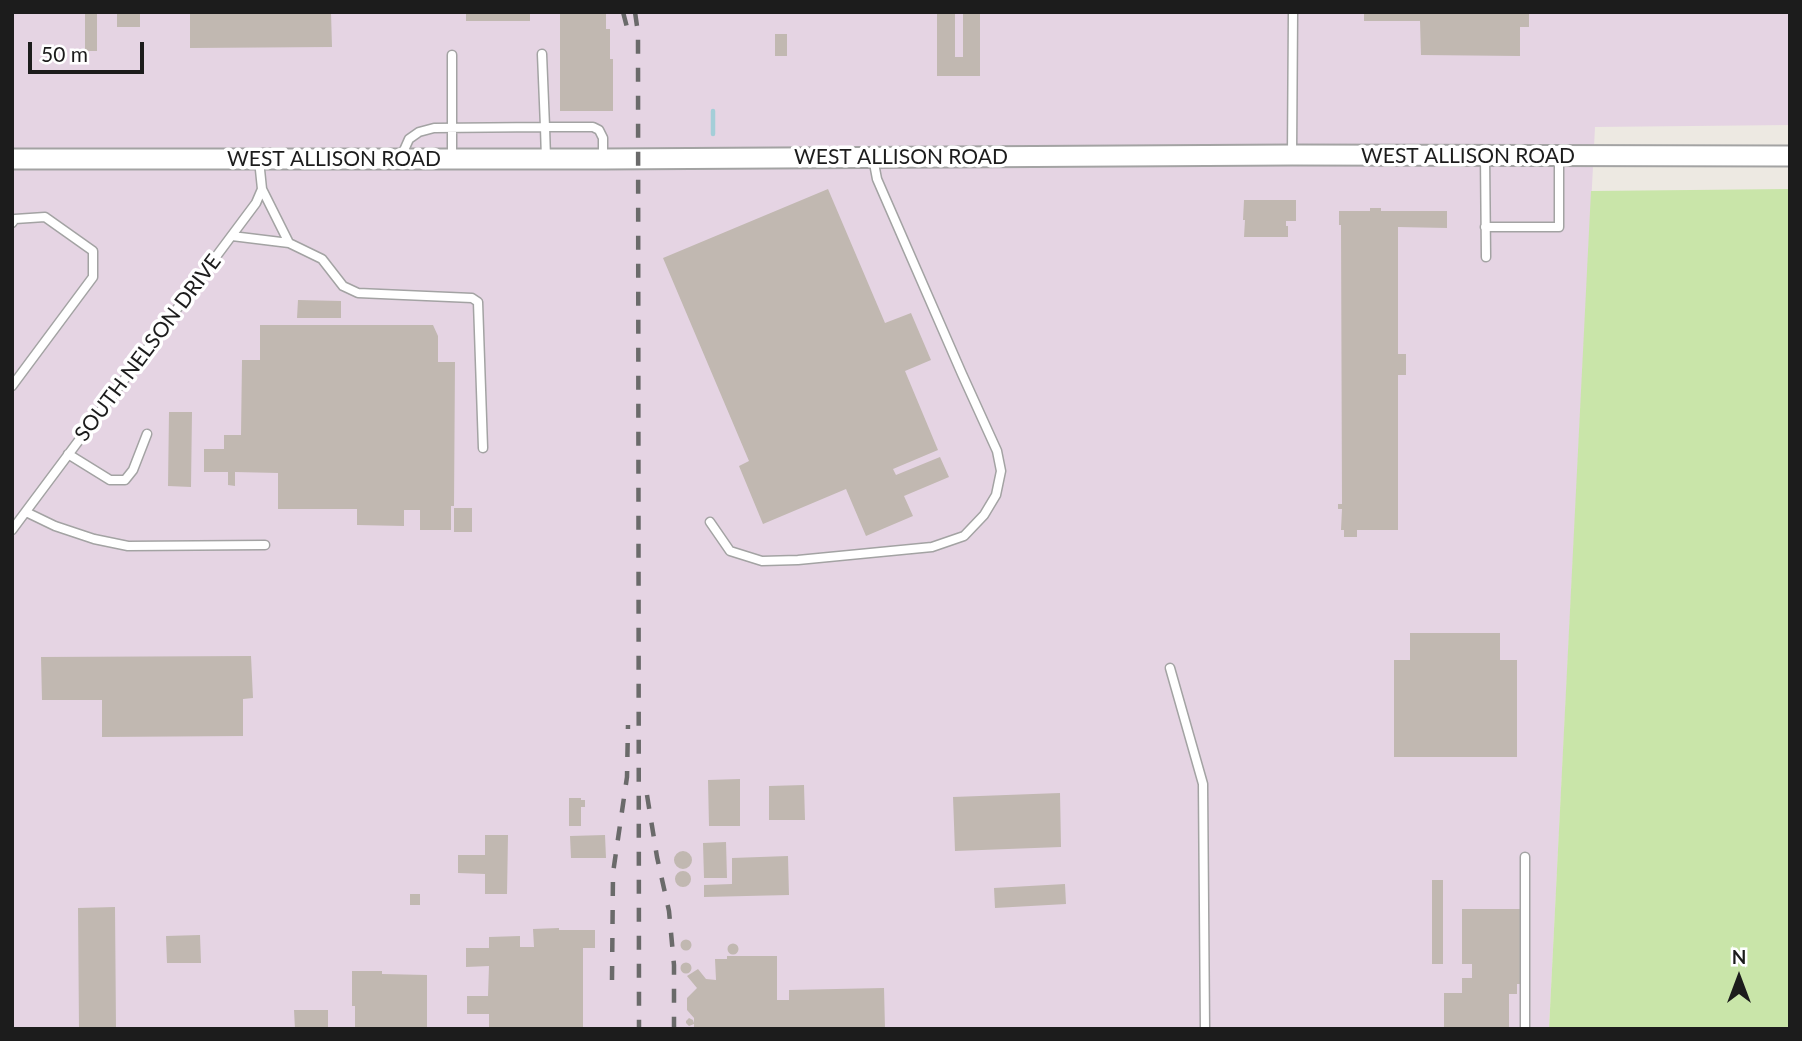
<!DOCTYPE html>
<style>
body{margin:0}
#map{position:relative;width:1802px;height:1041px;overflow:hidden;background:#ede9e2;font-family:Lato,sans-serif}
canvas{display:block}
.frame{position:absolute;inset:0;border:14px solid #1c1c1c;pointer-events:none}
.north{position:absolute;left:1704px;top:943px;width:70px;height:70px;-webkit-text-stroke:5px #fff;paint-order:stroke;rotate:0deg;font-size:19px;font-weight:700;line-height:28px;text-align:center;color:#1c1c1c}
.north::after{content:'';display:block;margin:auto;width:24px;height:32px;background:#1c1c1c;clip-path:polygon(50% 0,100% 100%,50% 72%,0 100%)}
.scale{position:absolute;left:28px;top:42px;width:116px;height:32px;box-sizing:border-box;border:4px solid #1c1c1c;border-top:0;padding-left:9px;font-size:21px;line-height:24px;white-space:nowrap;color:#1c1c1c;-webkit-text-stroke:5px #fff;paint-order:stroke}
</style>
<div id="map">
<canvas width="1802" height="1041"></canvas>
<div class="frame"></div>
<div class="north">N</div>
<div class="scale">50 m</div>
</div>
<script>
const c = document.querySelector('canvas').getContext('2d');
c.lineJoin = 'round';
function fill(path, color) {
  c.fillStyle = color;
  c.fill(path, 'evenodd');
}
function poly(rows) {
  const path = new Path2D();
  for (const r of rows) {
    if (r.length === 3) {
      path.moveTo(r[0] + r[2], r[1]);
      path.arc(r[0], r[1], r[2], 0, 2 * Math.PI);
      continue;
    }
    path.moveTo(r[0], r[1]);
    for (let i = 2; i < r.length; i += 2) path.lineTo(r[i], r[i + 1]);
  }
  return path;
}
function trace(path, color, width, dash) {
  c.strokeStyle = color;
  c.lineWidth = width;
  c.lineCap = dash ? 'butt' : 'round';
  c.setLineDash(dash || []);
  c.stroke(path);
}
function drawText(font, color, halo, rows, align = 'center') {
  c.font = font + ' Lato,sans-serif';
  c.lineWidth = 7;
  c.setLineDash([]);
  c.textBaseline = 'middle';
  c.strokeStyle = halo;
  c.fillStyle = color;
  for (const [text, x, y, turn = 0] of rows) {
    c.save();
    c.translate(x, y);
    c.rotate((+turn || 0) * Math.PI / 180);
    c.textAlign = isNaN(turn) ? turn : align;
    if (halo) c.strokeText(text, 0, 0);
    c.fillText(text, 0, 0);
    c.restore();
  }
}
const industrial = poly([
 [12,12,1790,12,1790,125,1595,127,1549,1029,12,1029]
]);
const grass = poly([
 [1790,189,1790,1029,1549,1029,1591,191]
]);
const stream = poly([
 [713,111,713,134]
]);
const building = poly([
 [85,12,97,12,97,51,85,51],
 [117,12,140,12,140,27,117,27],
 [190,12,331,12,332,47,190,48],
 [466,12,530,12,530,21,466,21],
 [560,12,606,12,606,29,610,29,610,59,613,59,613,111,560,111],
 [937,12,955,12,955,57,963,57,963,14,980,14,980,76,937,76],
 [1364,12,1529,12,1529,27,1520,27,1520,56,1421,55,1420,21,1364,21],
 [775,34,787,34,787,56,775,56],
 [828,189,885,323,911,313,931,360,905,371,938,450,893,469,896,475,940,457,949,477,904,496,913,516,866,536,846,489,763,524,739,466,749,461,663,258],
 [1244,200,1296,200,1296,221,1286,221,1286,226,1288,226,1288,237,1244,237,1245,220,1243,220],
 [1370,208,1381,208,1381,211,1447,211,1447,228,1398,227,1398,354,1406,354,1406,375,1398,375,1398,530,1357,530,1357,537,1344,537,1344,530,1341,530,1342,509,1338,509,1338,504,1342,504,1341,225,1339,225,1339,211,1370,211],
 [298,300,341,301,341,318,297,318],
 [260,325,433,325,438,336,438,362,455,362,454,506,451,506,451,530,420,530,420,510,404,510,404,526,357,525,357,509,278,509,278,473,235,472,235,486,228,485,228,472,204,472,204,449,224,449,224,435,241,435,242,360,260,360],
 [169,412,192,412,191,487,168,486],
 [454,508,472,508,472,532,454,532],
 [1410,633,1500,633,1500,660,1517,660,1517,757,1394,757,1394,660,1410,660],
 [251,656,253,698,243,699,243,736,102,737,102,700,42,700,41,657],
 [740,779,740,826,709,826,708,780],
 [804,785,805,820,769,820,769,786],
 [1060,793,1061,847,955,851,953,797],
 [569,798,581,798,581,800,585,800,585,807,581,807,581,826,569,826],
 [485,835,508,835,507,894,485,894,485,874,458,873,458,855,485,855],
 [605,835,606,858,571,858,570,836],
 [726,842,727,878,704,878,703,843],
 [683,860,9],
 [788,856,789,895,704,897,704,885,732,884,732,858],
 [683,879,8],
 [1432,880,1443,880,1443,964,1432,964],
 [1065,884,1066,904,995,908,994,888],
 [410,894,420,894,420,905,410,905],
 [115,907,116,1029,79,1029,78,908],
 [1462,909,1522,909,1522,984,1517,984,1517,994,1509,994,1509,1029,1444,1029,1444,993,1462,993,1462,978,1472,978,1472,964,1462,964],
 [559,928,559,930,595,930,595,948,583,948,583,1029,489,1029,489,1014,467,1014,467,996,488,996,489,966,466,967,466,948,489,948,489,937,520,936,520,947,534,947,533,929],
 [200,935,201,963,167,963,166,936],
 [686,945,5.5],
 [733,949,5.5],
 [727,956,777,956,777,1000,789,1000,789,990,884,988,885,1029,694,1029,694,1024,689,1026,686,1023,686,1021,689,1018,693,1020,694,1023,694,1018,687,1010,687,998,697,988,687,976,698,969,706,979,716,980,715,959,727,959],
 [686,968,5.5],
 [352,971,382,971,382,974,427,975,427,1029,355,1029,355,1006,352,1006],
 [294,1010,328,1010,328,1029,295,1029]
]);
const service = poly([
 [452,55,452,157],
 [1292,155,1293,12],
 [1485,155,1486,257],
 [401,157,409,139,419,132,434,128,545,127,542,54],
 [546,159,545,127,593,127,599,130,603,138,603,158],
 [12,223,15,219,45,217,93,251,93,277,12,386],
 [1485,227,1559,227,1559,157],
 [232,236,289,243,262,189],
 [289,243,322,259,343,286,358,293,472,298,478,302,483,448],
 [68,454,110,480,125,480,133,470,147,434],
 [26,512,55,526,94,539,128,546,265,545],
 [710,522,730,551,762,561,798,560,932,547,964,536,984,515,996,495,1001,471,997,451,962,374,877,179,873,158],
 [12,530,256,203,262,189,259,160],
 [1170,668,1203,784,1205,1029],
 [1525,857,1525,1029]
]);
const tertiary = poly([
 [12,159,604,159,1292,155,1790,156]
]);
const rail = poly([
 [623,12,630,39],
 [635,12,638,33,639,1029],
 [647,795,657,857,669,911,674,965,674,1029],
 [612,980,613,873,627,777,628,725]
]);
const streetNames = [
 ["WEST ALLISON ROAD",1468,156],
 ["WEST ALLISON ROAD",901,157],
 ["WEST ALLISON ROAD",334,159],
 ["SOUTH NELSON DRIVE",148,348,-53]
];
fill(industrial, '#e5d4e3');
fill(grass, '#c9e5a9');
trace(stream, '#a4ced8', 4.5);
fill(building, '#c1b8b1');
trace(service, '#a3a3a3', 11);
trace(tertiary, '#a3a3a3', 23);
trace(service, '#fff', 8);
trace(tertiary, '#fff', 19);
trace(rail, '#6a6a6a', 4.5, [14, 14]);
drawText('21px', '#1c1c1c', '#fff', streetNames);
</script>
